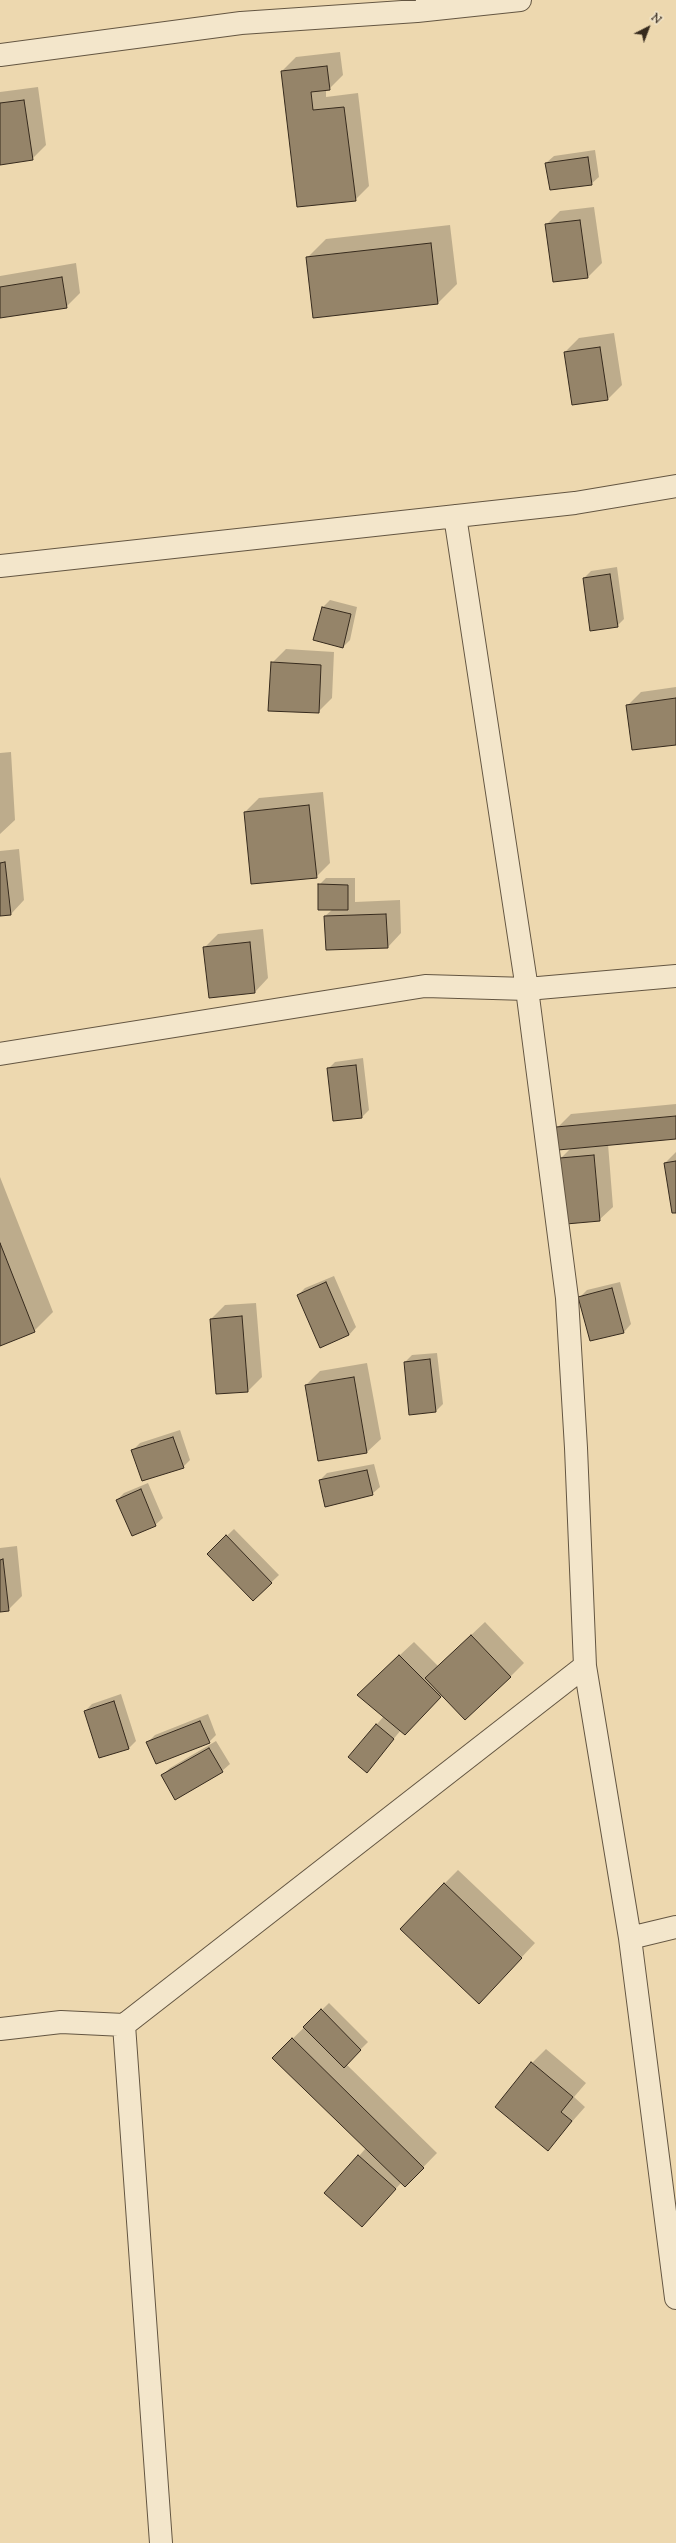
<!DOCTYPE html>
<style>
body{margin:0}
#map{position:relative;width:676px;height:2543px;overflow:hidden;background:#edd8af;font-family:"Sorts Mill Goudy",serif}
canvas{display:block}
.north{position:absolute;left:628px;top:8px;width:40px;height:40px;-webkit-text-stroke:3px #f3e6cb;paint-order:stroke;rotate:42deg;font-size:11px;font-weight:700;line-height:16px;text-align:center;color:#362a1d}
.north::after{content:'';display:block;margin:auto;width:14px;height:18px;background:#362a1d;clip-path:polygon(50% 0,100% 100%,50% 72%,0 100%)}
</style>
<div id="map">
<canvas width="676" height="2543"></canvas>
<div class="north">N</div>
</div>
<script>
const c = document.querySelector('canvas').getContext('2d');
c.lineJoin = 'round';
function fill(path, color) {
  c.fillStyle = color;
  c.fill(path, 'evenodd');
}
function poly(rows) {
  const path = new Path2D();
  for (const r of rows) {
    path.moveTo(r[0], r[1]);
    for (let i = 2; i < r.length; i += 2) path.lineTo(r[i], r[i + 1]);
  }
  return path;
}
function trace(path, color, width, dash) {
  c.strokeStyle = color;
  c.lineWidth = width;
  c.lineCap = dash ? 'butt' : 'round';
  c.setLineDash(dash || []);
  c.stroke(path);
}
const shadow = poly([
 [340,52,343,75,329,89,326,90,326,97,358,93,369,186,355,200,282,71,296,57],
 [38,87,46,145,32,159,0,164,0,92],
 [595,150,599,177,591,184,546,163,554,156],
 [594,207,602,263,588,277,546,225,560,211],
 [450,225,457,284,438,303,307,258,326,239],
 [76,263,80,293,66,307,0,317,0,276],
 [614,333,622,385,608,399,565,352,579,338],
 [617,567,624,619,617,626,584,578,591,571],
 [330,600,357,607,350,640,343,647,323,607],
 [286,649,334,652,332,698,318,712,272,663],
 [676,687,676,744,627,706,641,692],
 [11,752,15,820,0,834,0,753],
 [323,792,330,863,316,877,245,812,259,798],
 [19,849,24,900,11,914,0,915,0,851],
 [326,878,355,878,355,902,400,900,401,933,388,947,325,916,333,909,319,885],
 [263,929,268,978,255,992,204,948,218,934],
 [363,1058,369,1110,362,1117,328,1069,335,1062],
 [676,1104,676,1138,608,1144,613,1207,599,1220,561,1158,571,1148,557,1128,571,1114],
 [676,1152,676,1212,665,1163],
 [0,1177,53,1312,34,1331,0,1345],
 [334,1276,356,1327,349,1335,298,1295,305,1288],
 [620,1282,631,1324,624,1332,591,1340,580,1297,587,1290],
 [256,1303,262,1377,248,1391,217,1393,211,1319,225,1305],
 [437,1353,443,1404,436,1411,405,1362,412,1355],
 [367,1363,381,1439,367,1452,306,1385,320,1371],
 [180,1430,190,1460,183,1467,133,1450,140,1443],
 [374,1464,380,1487,372,1494,320,1480,327,1473],
 [148,1483,163,1518,155,1525,117,1500,124,1493],
 [234,1529,279,1575,253,1600,208,1554],
 [17,1546,22,1596,8,1610,0,1611,0,1548],
 [485,1622,524,1663,510,1677,465,1719,442,1696,405,1734,401,1730,367,1771,349,1757,384,1716,372,1681,414,1642,438,1666],
 [121,1694,136,1741,129,1748,85,1711,92,1704],
 [208,1714,216,1735,209,1742,148,1742,155,1735],
 [216,1741,230,1764,222,1771,162,1776,170,1768],
 [458,1870,535,1943,492,1989,444,1884],
 [329,2003,368,2042,346,2064,437,2153,405,2186,401,2183,375,2211,359,2156,366,2148,273,2058],
 [546,2049,586,2083,574,2097,585,2107,547,2150,532,2063]
]);
const building = poly([
 [327,66,330,90,311,92,313,110,344,107,356,201,297,207,281,71,327,66],
 [24,100,33,160,0,165,0,103,24,100],
 [588,157,592,185,550,190,545,163,588,157],
 [580,220,588,278,553,282,545,224,580,220],
 [431,243,438,304,313,318,306,257,431,243],
 [62,277,67,308,0,318,0,287,62,277],
 [600,347,608,400,572,405,564,352,600,347],
 [610,574,618,627,590,631,583,578,610,574],
 [322,607,351,614,343,648,313,640,322,607],
 [271,662,321,665,319,713,268,711,271,662],
 [676,698,676,745,632,750,626,705,676,698],
 [309,805,317,878,251,884,244,812,309,805],
 [5,862,11,915,0,916,0,863,5,862],
 [318,884,348,885,348,910,318,910,318,884],
 [386,914,388,948,326,950,324,916,386,914],
 [250,942,255,993,209,998,203,947,250,942],
 [356,1065,362,1118,333,1121,327,1068,356,1065],
 [676,1116,676,1139,558,1150,556,1127,676,1116],
 [594,1155,600,1221,566,1224,560,1158,594,1155],
 [676,1161,676,1213,672,1213,664,1163,676,1161],
 [0,1243,35,1332,0,1346,0,1243],
 [326,1282,349,1335,320,1348,297,1295,326,1282],
 [612,1288,624,1333,590,1341,578,1297,612,1288],
 [242,1316,248,1392,216,1394,210,1319,242,1316],
 [430,1359,436,1412,409,1415,404,1362,430,1359],
 [354,1377,367,1453,318,1461,305,1385,354,1377],
 [173,1437,184,1468,142,1481,131,1450,173,1437],
 [367,1470,373,1495,325,1507,319,1480,367,1470],
 [141,1489,156,1526,132,1536,116,1500,141,1489],
 [226,1535,272,1583,253,1601,207,1554,226,1535],
 [3,1559,9,1611,0,1612,0,1560,3,1559],
 [471,1635,511,1677,465,1720,425,1678,471,1635],
 [399,1655,441,1697,405,1735,357,1695,399,1655],
 [114,1701,129,1749,99,1758,84,1711,114,1701],
 [200,1721,210,1743,156,1764,146,1742,200,1721],
 [376,1724,394,1739,367,1773,348,1757,376,1724],
 [209,1748,223,1772,175,1800,161,1775,209,1748],
 [444,1883,522,1958,479,2004,400,1929,444,1883],
 [321,2009,361,2050,344,2068,303,2027,321,2009],
 [292,2038,424,2168,405,2187,272,2058,292,2038],
 [531,2062,573,2097,561,2112,572,2121,548,2151,495,2107,531,2062],
 [358,2155,396,2189,362,2227,324,2193,358,2155]
]);
const minor = poly([
 [0,55,241,23,417,11,520,0],
 [455,516,527,989,567,1298,576,1448,585,1666,630,1938,676,2298],
 [0,566,575,503,676,486],
 [0,1054,425,986,527,989,676,976],
 [630,1938,676,1927],
 [124,2025,161,2543],
 [0,2029,61,2022,124,2025,585,1666]
]);
fill(shadow, '#0003');
fill(building, '#958469');
trace(building, '#362a1d', 1);
trace(minor, '#645642', 24);
trace(minor, '#f3e6cb', 22);
</script>
